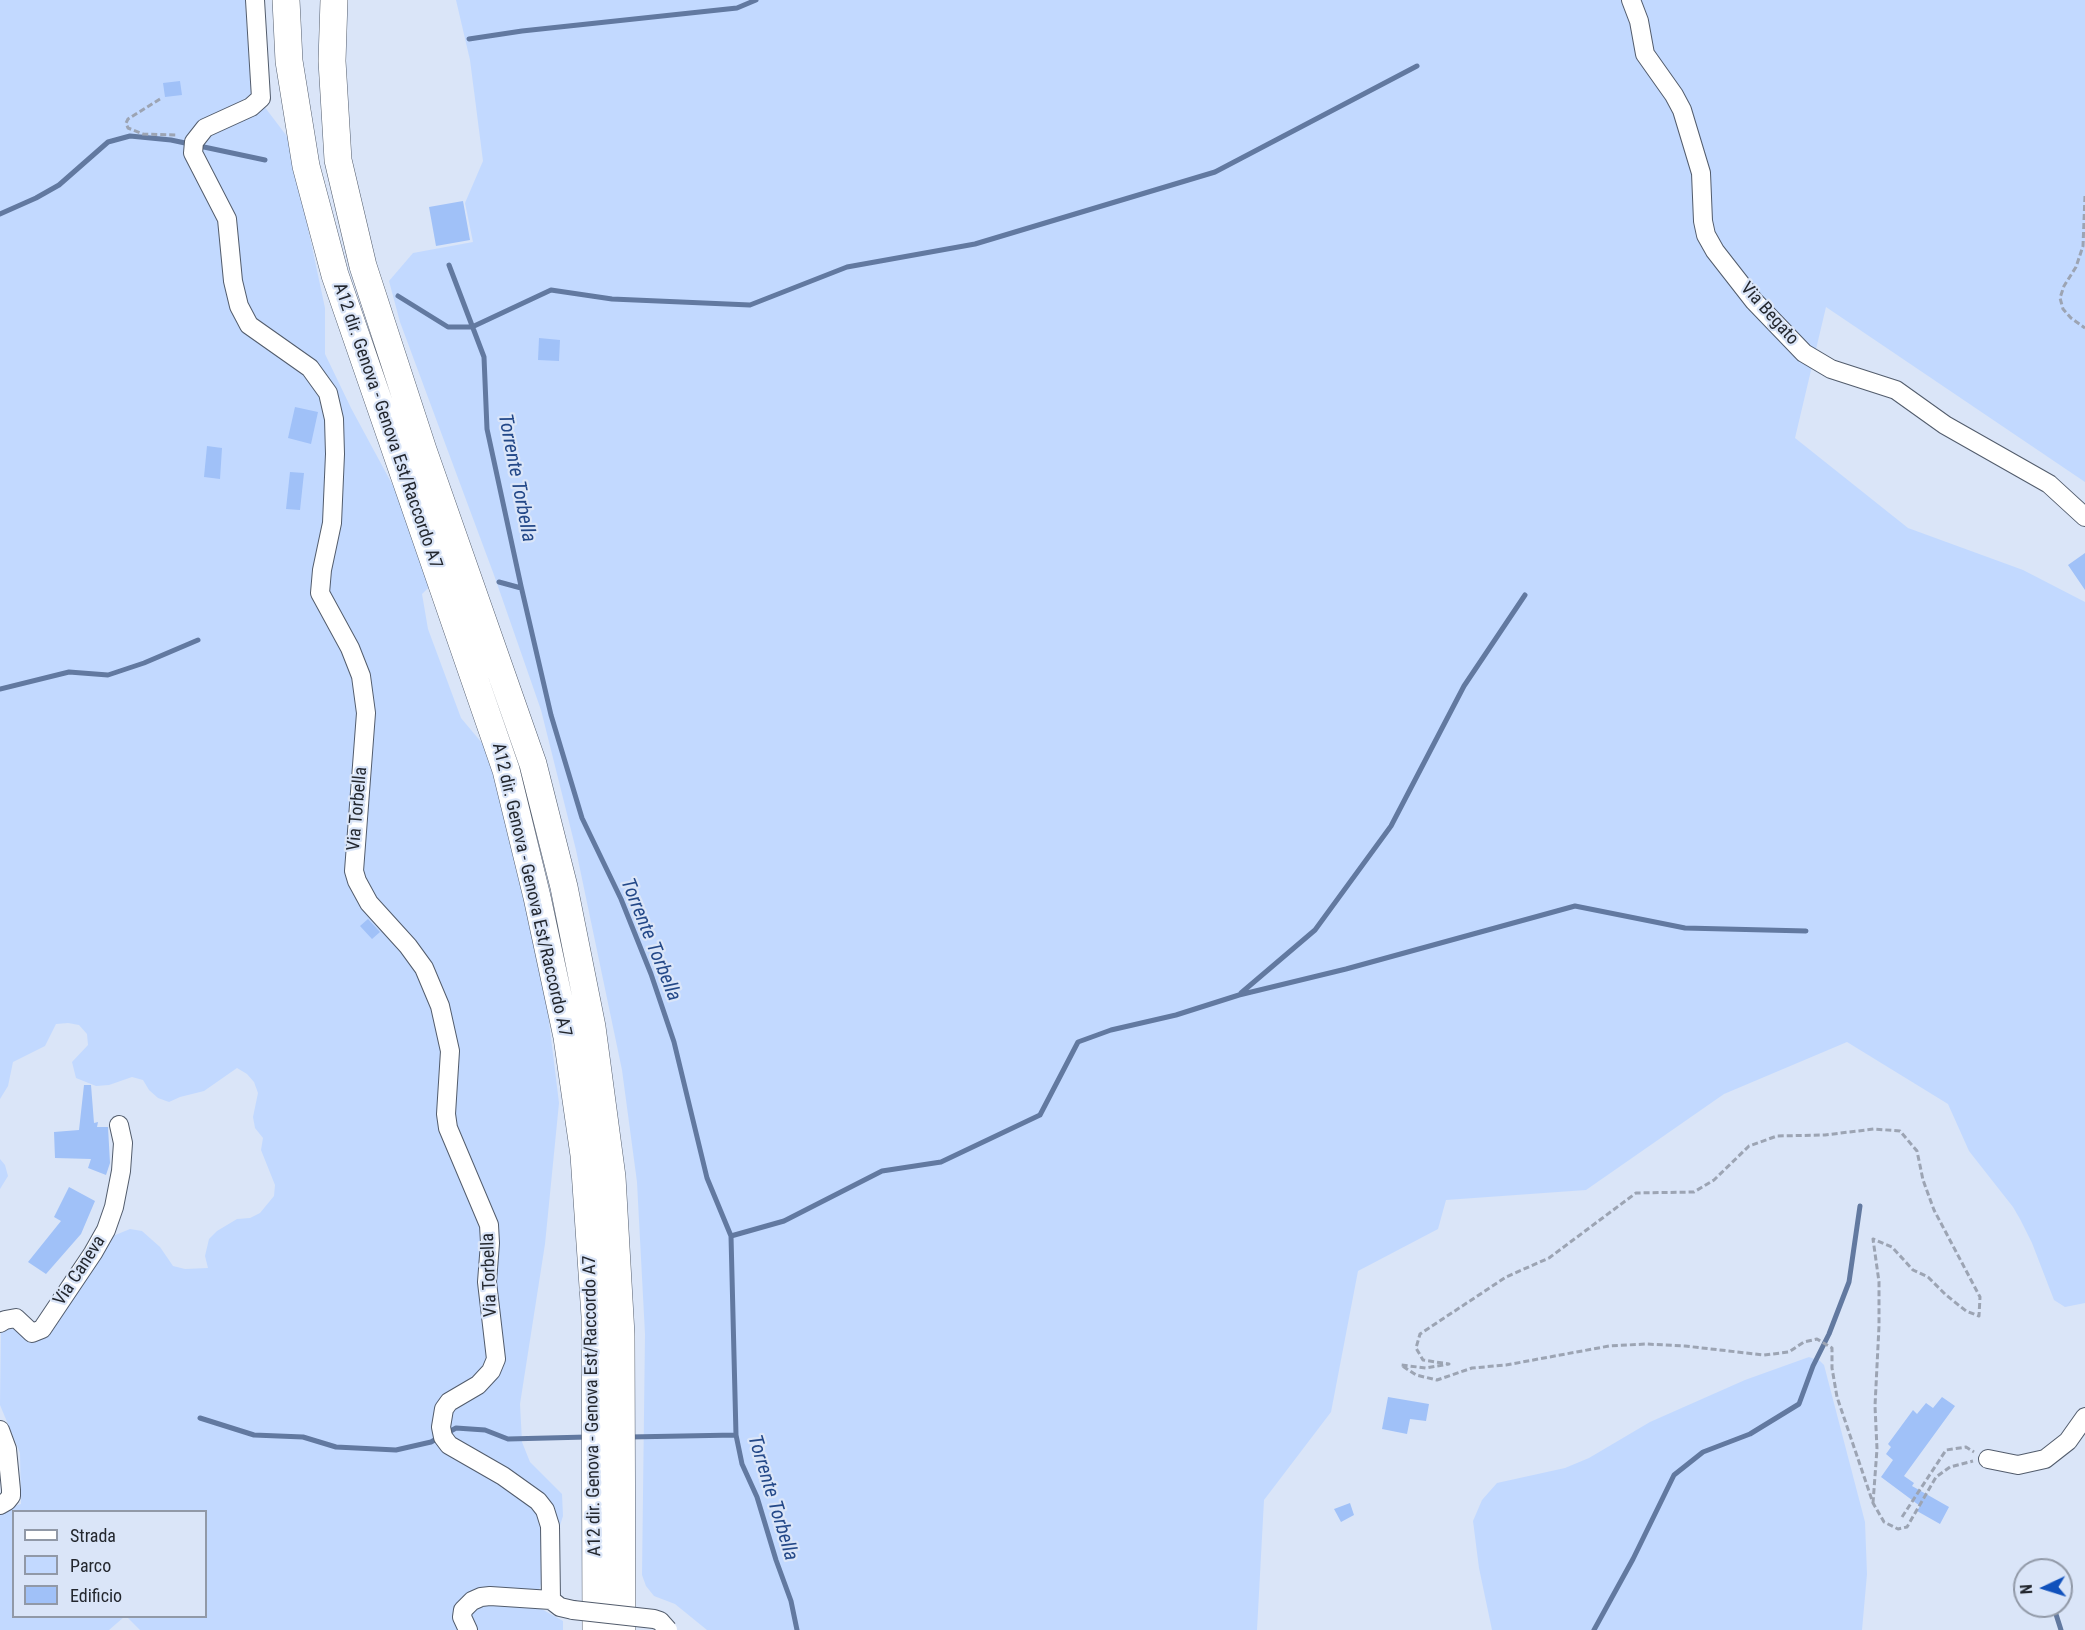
<!DOCTYPE html>
<style>
body{margin:0}
#map{position:relative;width:2085px;height:1630px;overflow:hidden;background:#dae5f8;font-family:"Roboto Condensed",sans-serif}
canvas{display:block}
.legend{position:absolute;left:12px;top:1510px;width:195px;height:108px;box-sizing:border-box;background:#dae5f8;border:2px solid #9199a7;margin:0;padding:8px 10px;list-style:none;font-size:18px;color:#23272e}
.legend li{display:flex;align-items:center;gap:12px;height:30px}
.legend b{width:30px;border:2px solid #9199a7}
.north{position:absolute;left:2013px;top:1558px;width:60px;height:60px;box-sizing:border-box;background:#dae5f8;border:2px solid #9199a7;border-radius:50%;rotate:266deg;font-size:16px;font-weight:700;line-height:24px;text-align:center;color:#23272e}
.north::after{content:'';display:block;margin:auto;width:21px;height:27px;background:#1051bc;clip-path:polygon(50% 0,100% 100%,50% 72%,0 100%)}
</style>
<div id="map">
<canvas width="2085" height="1630"></canvas>
<ul class="legend">
<li><b style="height:8px;background:#fff"></b>Strada</li>
<li><b style="height:16px;background:#c2d9ff"></b>Parco</li>
<li><b style="height:16px;background:#a0c1f8"></b>Edificio</li>
</ul>
<div class="north">N</div>
</div>
<script>
const c = document.querySelector('canvas').getContext('2d');
c.lineJoin = 'round';
function fill(path, color) {
  c.fillStyle = color;
  c.fill(path, 'evenodd');
}
function poly(rows) {
  const path = new Path2D();
  for (const r of rows) {
    path.moveTo(r[0], r[1]);
    for (let i = 2; i < r.length; i += 2) path.lineTo(r[i], r[i + 1]);
  }
  return path;
}
function trace(path, color, width, dash) {
  c.strokeStyle = color;
  c.lineWidth = width;
  c.lineCap = dash ? 'butt' : 'round';
  c.setLineDash(dash || []);
  c.stroke(path);
}
function drawText(font, color, halo, rows, align = 'center') {
  c.font = font + ' "Roboto Condensed",sans-serif';
  c.lineWidth = 4.5;
  c.setLineDash([]);
  c.textBaseline = 'middle';
  c.strokeStyle = halo;
  c.fillStyle = color;
  for (const [text, x, y, turn = 0] of rows) {
    c.save();
    c.translate(x, y);
    c.rotate((+turn || 0) * Math.PI / 180);
    c.textAlign = isNaN(turn) ? turn : align;
    if (halo) c.strokeText(text, 0, 0);
    c.fillText(text, 0, 0);
    c.restore();
  }
}
const green = poly([
 [0,0,245,0,251,89,289,139,325,308,325,354,351,408,399,497,433,583,422,594,428,629,461,718,492,755,540,949,559,1103,545,1244,520,1404,522,1442,530,1462,562,1494,563,1516,539,1590,538,1607,563,1621,563,1630,140,1630,127,1617,206,1616,206,1512,14,1512,14,1616,124,1617,109,1630,0,1630,0,1510,21,1504,20,1453,0,1405,1,1329,12,1322,32,1342,46,1333,113,1236,130,1229,142,1231,160,1247,173,1266,185,1269,208,1268,205,1256,209,1239,217,1231,237,1219,250,1218,260,1213,274,1196,275,1185,261,1150,263,1138,255,1128,253,1117,258,1093,254,1082,247,1074,237,1068,204,1091,180,1097,169,1102,158,1098,149,1090,143,1080,132,1077,109,1085,96,1086,76,1078,72,1062,88,1045,87,1034,79,1025,68,1023,56,1024,45,1046,13,1062,8,1086,0,1099],
 [456,0,2085,0,2085,482,1826,307,1795,438,1908,528,2023,570,2085,602,2085,1303,2065,1307,2054,1300,2032,1243,2020,1219,2013,1207,1969,1151,1948,1104,1847,1042,1724,1094,1586,1190,1446,1200,1438,1229,1358,1271,1331,1412,1264,1500,1257,1630,707,1630,675,1604,654,1596,646,1586,642,1575,645,1334,637,1182,622,1070,576,850,541,710,494,575,400,322,389,281,413,253,473,242,465,203,483,161,470,60],
 [0,1159,5,1165,8,1176,0,1189],
 [1809,1357,1820,1361,1824,1365,1865,1522,1867,1574,1862,1630,1492,1630,1479,1568,1473,1521,1482,1500,1497,1483,1565,1468,1589,1458,1650,1422,1745,1380]
]);
const stream = poly([
 [469,39,522,31,737,8,756,0],
 [0,214,36,198,59,185,108,142,130,136,171,140,265,160],
 [449,265,484,357,487,429,521,586,551,715,582,818,621,899,651,974,674,1042,707,1178,731,1236,736,1435,742,1464,757,1497,776,1560,791,1601,797,1630],
 [398,296,448,327,472,327,551,290,612,299,750,305,847,267,975,244,1215,172,1417,66],
 [499,582,521,588],
 [0,689,69,672,108,675,144,663,198,640],
 [1241,993,1315,930,1391,826,1464,686,1525,595],
 [731,1236,784,1221,882,1171,941,1162,1040,1115,1078,1042,1111,1030,1176,1015,1239,995,1346,969,1575,906,1685,928,1806,931],
 [200,1418,254,1435,303,1437,336,1447,396,1450,431,1442,456,1428,485,1430,508,1439,587,1437],
 [629,1437,736,1435],
 [2054,1608,2061,1630],
 [1594,1630,1633,1559,1674,1475,1703,1452,1750,1434,1799,1404,1813,1366,1829,1334,1849,1282,1860,1206]
]);
const building = poly([
 [180,81,182,95,165,97,163,83],
 [463,201,470,240,436,246,429,207],
 [539,338,560,340,559,361,538,360],
 [295,407,318,412,311,444,288,438],
 [207,446,222,448,220,479,204,477],
 [290,472,304,473,300,510,286,509],
 [2085,553,2085,590,2068,565],
 [368,919,380,932,372,939,360,926],
 [84,1085,91,1085,94,1123,98,1122,97,1127,108,1127,110,1163,106,1175,88,1168,91,1159,55,1158,54,1132,79,1130],
 [69,1187,95,1201,81,1234,46,1274,28,1262,61,1221,54,1217],
 [1388,1397,1429,1404,1426,1421,1410,1419,1407,1434,1382,1429],
 [1942,1397,1955,1406,1904,1476,1914,1483,1912,1486,1949,1507,1940,1524,1917,1511,1920,1506,1881,1477,1893,1460,1886,1454,1891,1447,1888,1444,1913,1410,1917,1414,1926,1403,1933,1408],
 [1350,1503,1354,1515,1341,1522,1334,1509]
]);
const path = poly([
 [160,99,128,119,126,123,128,128,143,134,177,135],
 [2085,196,2083,246,2076,267,2064,286,2060,298,2063,309,2071,318,2085,328],
 [1873,1503,1877,1449,1875,1406,1879,1326,1879,1282,1873,1239,1892,1247,1913,1270,1928,1277,1946,1295,1966,1311,1979,1316,1980,1297,1934,1210,1923,1180,1917,1151,1900,1131,1874,1129,1825,1135,1777,1136,1749,1146,1714,1180,1694,1192,1636,1193,1549,1258,1506,1277,1420,1334,1416,1348,1423,1360,1449,1364,1426,1368,1401,1365,1416,1375,1437,1380,1472,1368,1506,1365,1609,1346,1646,1344,1685,1346,1764,1355,1789,1352,1804,1342,1817,1339,1832,1348,1832,1368,1837,1397,1873,1503,1884,1522,1898,1529,1907,1527,1936,1477,1950,1467,1973,1461],
 [1902,1517,1946,1450,1966,1447,1974,1452]
]);
const minor = poly([
 [255,0,261,98,251,107,205,128,194,142,193,153,227,219,233,281,239,306,249,325,310,368,328,393,334,419,335,454,332,523,322,570,320,593,350,648,361,676,366,713,354,871,357,881,369,903,408,946,424,968,440,1006,450,1051,446,1114,448,1128,489,1225,490,1243,487,1282,496,1359,491,1371,478,1385,449,1402,444,1409,441,1427,443,1437,449,1445,503,1476,538,1501,545,1510,550,1526,551,1600],
 [1631,0,1639,21,1645,54,1674,95,1682,110,1701,173,1703,221,1706,235,1715,251,1754,301,1804,353,1831,369,1896,390,1945,425,2049,484,2085,517],
 [0,1323,5,1320,16,1318,32,1333,42,1329,93,1253,106,1230,114,1207,121,1171,123,1143,119,1125],
 [0,1430,7,1449,11,1490,11,1496,7,1501,0,1505],
 [1988,1459,2018,1465,2045,1459,2068,1441,2085,1417],
 [468,1630,462,1617,463,1610,472,1601,481,1597,490,1596,551,1600,560,1607,573,1610]
]);
const highway = poly([
 [286,0,289,61,306,166,335,275,506,770,537,897,567,1037,584,1155,595,1316,596,1630],
 [334,0,332,61,338,160,363,266,423,450,533,764,564,887,592,1027,612,1177,621,1335,622,1630]
]);
const minorBridge = poly([
 [573,1610,654,1619,660,1621,668,1630]
]);
const streetNames = [
 ["Via Begato",1769,314,48],
 ["A12 dir. Genova - Genova Est/Raccordo A7",387,426,71],
 ["Via Torbella",358,809,-85],
 ["A12 dir. Genova - Genova Est/Raccordo A7",531,890,77],
 ["Via Caneva",80,1271,-57],
 ["Via Torbella",490,1275,-92],
 ["A12 dir. Genova - Genova Est/Raccordo A7",593,1406,-91]
];
const waterNames = [
 ["Torrente Torbella",516,478,79],
 ["Torrente Torbella",650,940,68],
 ["Torrente Torbella",772,1498,73]
];
fill(green, '#c2d9ff');
trace(stream, '#6279a0', 5);
fill(building, '#a0c1f8');
trace(minor, '#525c6c', 20);
trace(highway, '#525c6c', 28);
trace(path, '#9ca4b3', 3, [6, 3]);
trace(minor, '#fff', 18);
trace(highway, '#fff', 27);
trace(minorBridge, '#525c6c', 20, []);
trace(minorBridge, '#fff', 18);
drawText('18px', '#23272e', '#dae5f8', streetNames);
drawText('italic 20px', '#234888', '#dae5f8', waterNames);
</script>
